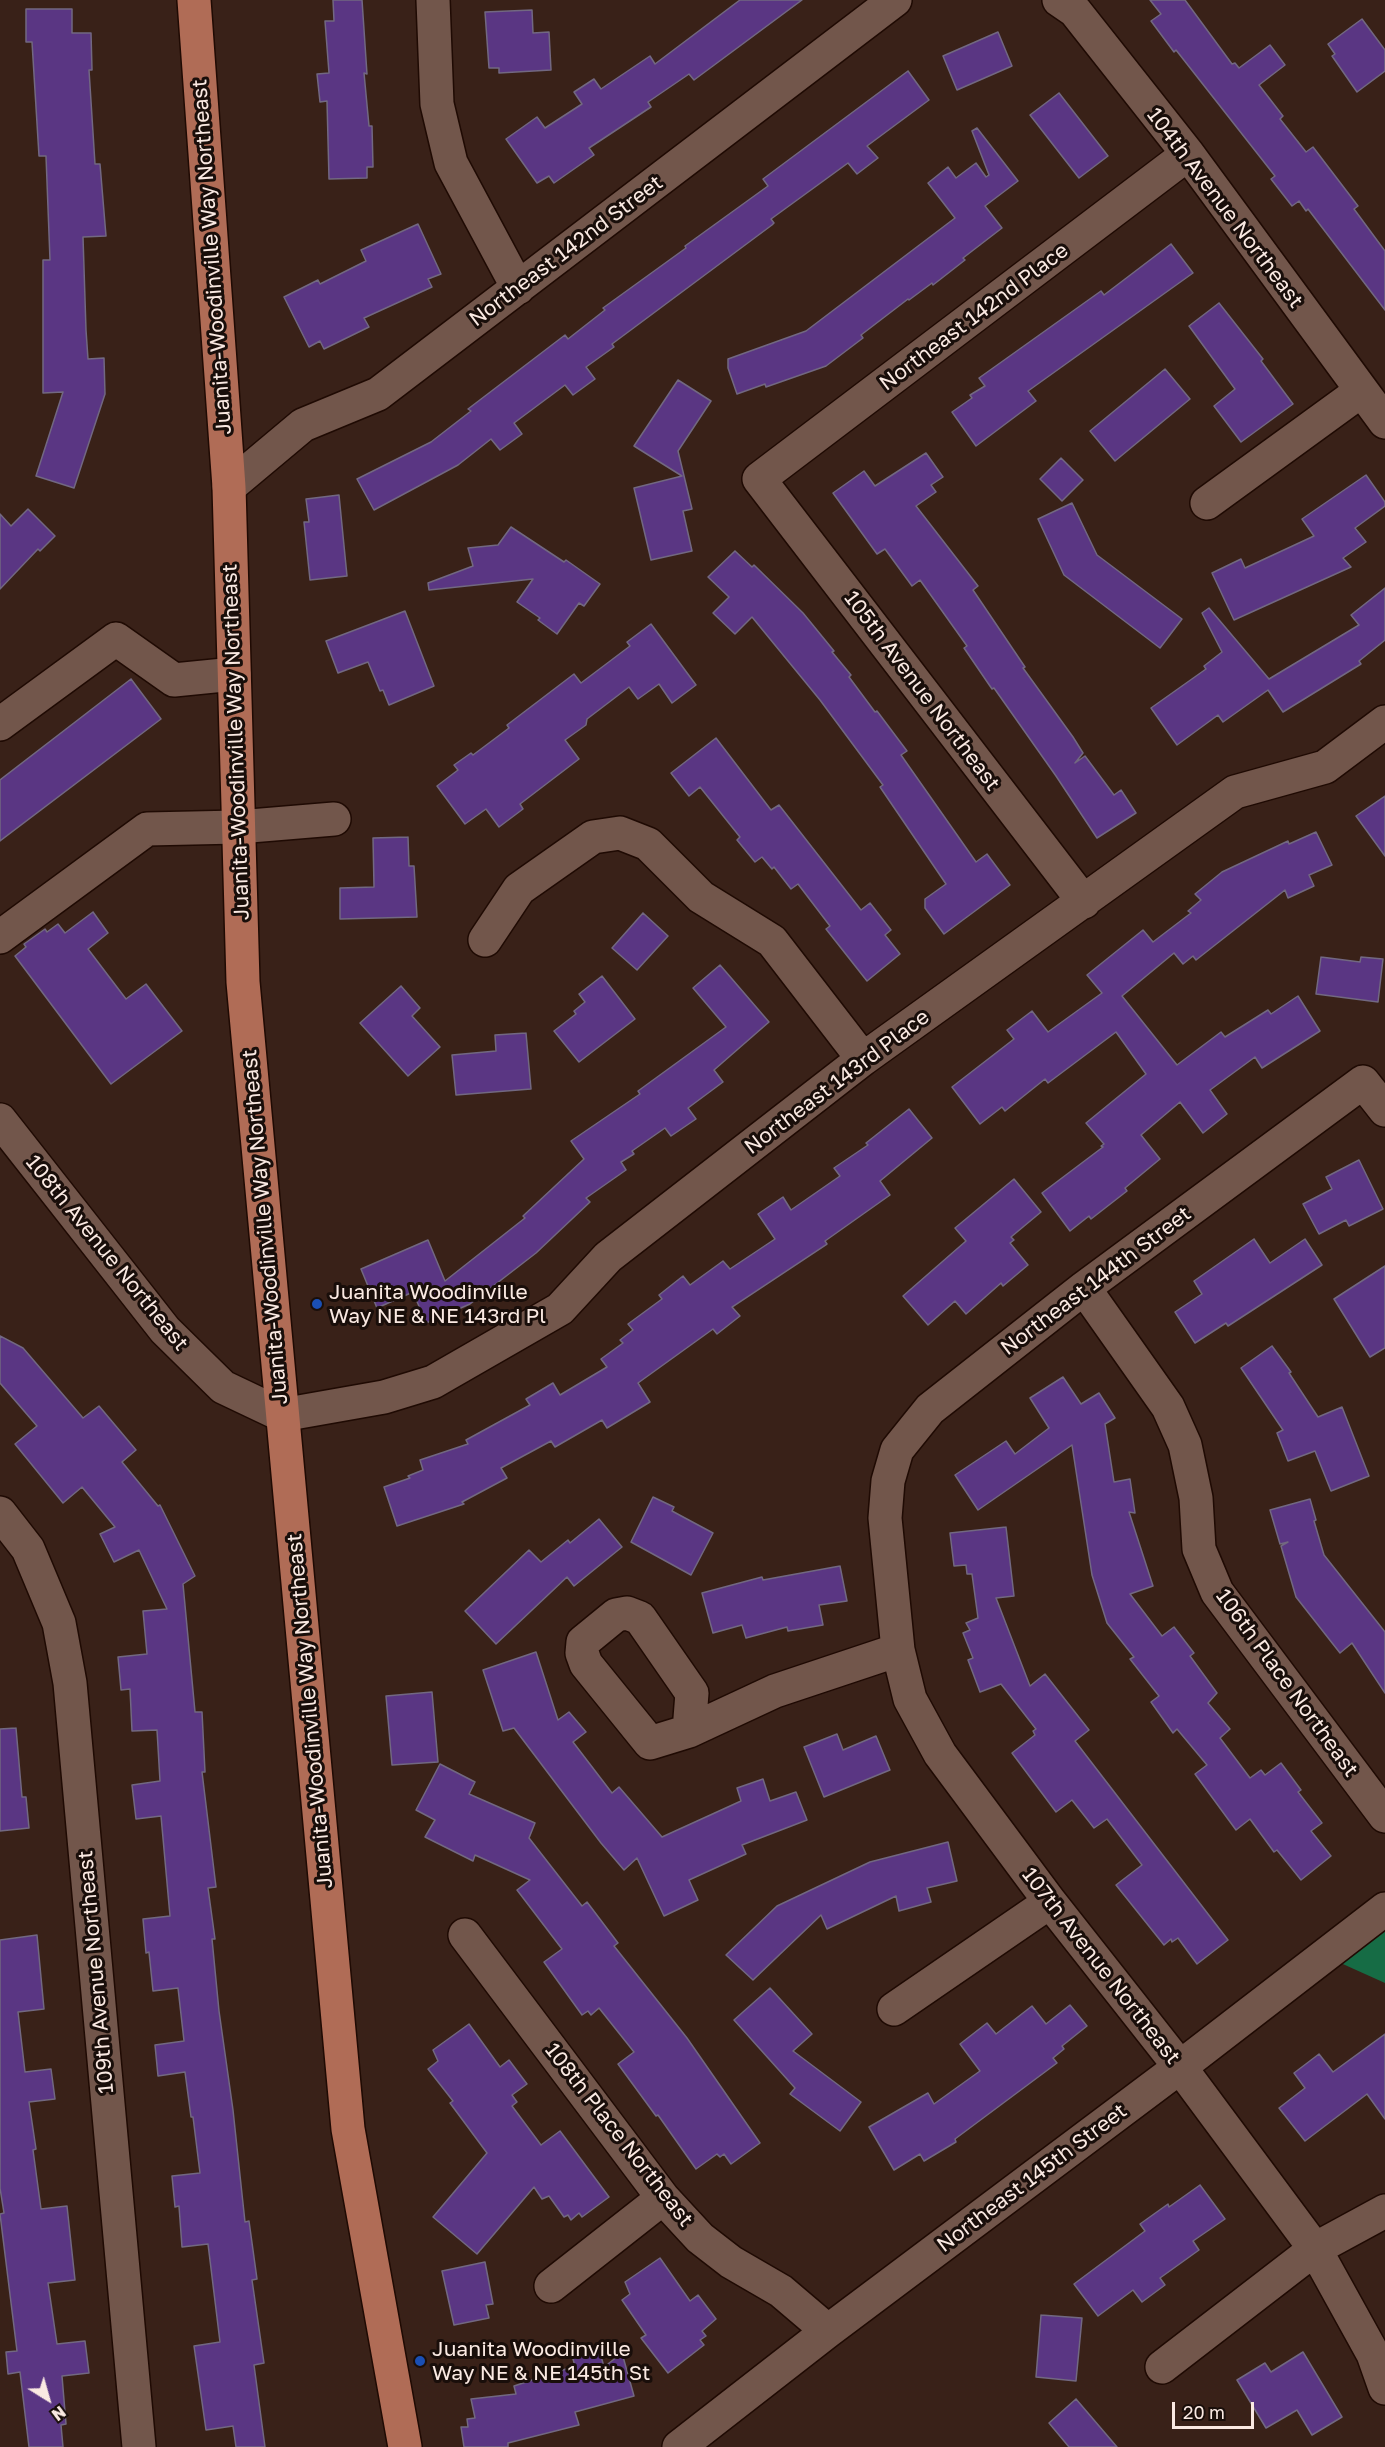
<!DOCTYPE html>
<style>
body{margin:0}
#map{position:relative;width:1385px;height:2447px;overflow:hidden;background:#392118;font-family:"Golos Text",sans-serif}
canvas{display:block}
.north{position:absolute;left:18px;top:2369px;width:60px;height:60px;-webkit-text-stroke:4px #190e0a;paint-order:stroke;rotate:143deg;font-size:16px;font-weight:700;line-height:24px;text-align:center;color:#fae9e2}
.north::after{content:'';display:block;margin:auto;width:21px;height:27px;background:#fae9e2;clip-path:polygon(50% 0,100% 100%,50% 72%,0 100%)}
.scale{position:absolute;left:1172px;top:2402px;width:82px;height:27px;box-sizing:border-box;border:3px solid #fae9e2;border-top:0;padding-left:8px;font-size:18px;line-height:21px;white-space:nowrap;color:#fae9e2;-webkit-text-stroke:4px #190e0a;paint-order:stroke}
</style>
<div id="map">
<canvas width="1385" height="2447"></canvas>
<div class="north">N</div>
<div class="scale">20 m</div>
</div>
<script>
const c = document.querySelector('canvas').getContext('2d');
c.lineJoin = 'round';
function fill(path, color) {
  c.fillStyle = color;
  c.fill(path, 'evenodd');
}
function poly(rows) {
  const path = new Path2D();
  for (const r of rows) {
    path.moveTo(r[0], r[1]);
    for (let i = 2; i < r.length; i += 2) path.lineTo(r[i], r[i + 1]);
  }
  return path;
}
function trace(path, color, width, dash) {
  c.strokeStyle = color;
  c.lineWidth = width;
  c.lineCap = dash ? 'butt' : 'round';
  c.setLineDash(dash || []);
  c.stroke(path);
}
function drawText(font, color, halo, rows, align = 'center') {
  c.font = font + ' "Golos Text",sans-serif';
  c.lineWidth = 6;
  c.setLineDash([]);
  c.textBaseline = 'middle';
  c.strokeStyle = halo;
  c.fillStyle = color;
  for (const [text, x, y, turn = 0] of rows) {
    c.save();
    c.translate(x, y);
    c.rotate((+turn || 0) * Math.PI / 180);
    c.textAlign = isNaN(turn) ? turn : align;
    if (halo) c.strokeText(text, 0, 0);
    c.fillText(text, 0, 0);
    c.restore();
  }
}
const forest = poly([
 [1385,1909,1385,1983,1325,1956]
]);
const building = poly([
 [333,0,362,0,367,74,364,73,369,126,372,126,373,167,367,167,367,178,329,179,327,101,320,102,317,74,329,73,325,21,334,21,333,0],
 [740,0,802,0,694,80,689,74,648,102,651,107,589,148,594,155,554,183,549,176,537,183,506,139,537,117,545,128,582,104,574,92,594,79,601,89,650,56,655,64,740,0],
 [1150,0,1185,0,1232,64,1235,63,1239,68,1270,45,1285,65,1259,85,1283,116,1280,119,1306,152,1313,147,1358,206,1354,209,1385,251,1385,310,1308,209,1306,211,1299,201,1292,206,1271,179,1275,176,1176,50,1174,52,1151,21,1161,14,1150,0],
 [26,9,72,9,72,33,91,33,92,70,89,70,95,164,100,164,106,236,83,237,86,330,88,359,104,358,105,394,74,488,36,476,63,392,43,393,43,260,50,260,46,156,39,156,32,42,26,42,26,9],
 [532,10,533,33,549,32,551,70,499,73,499,68,489,68,485,12,532,10],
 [1362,19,1385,50,1385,71,1357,92,1332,56,1335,54,1328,44,1362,19],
 [998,32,1012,66,957,90,943,56,998,32],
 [908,71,929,100,867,146,878,158,857,174,848,163,771,219,774,223,772,225,612,344,614,347,586,367,595,379,573,395,565,385,514,423,522,434,500,450,491,439,458,465,374,510,357,479,431,442,471,411,468,409,565,335,568,339,605,310,603,308,686,248,685,246,768,186,763,179,908,71],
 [1059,93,1108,156,1079,178,1030,115,1059,93],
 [977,128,1018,181,985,206,1002,228,963,258,965,260,933,285,932,283,909,300,908,299,861,335,863,338,826,366,766,387,765,384,737,394,728,368,728,359,806,331,955,218,928,183,948,167,956,178,976,163,986,177,989,175,972,131,977,128],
 [418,224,441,274,428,279,432,287,364,318,369,327,324,349,320,341,309,347,284,297,318,280,320,284,366,261,361,250,418,224],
 [1171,244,1193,273,1028,391,1036,401,976,446,952,412,972,398,970,395,985,386,979,378,1101,291,1104,295,1171,244],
 [1219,303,1263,359,1261,361,1293,404,1241,442,1214,406,1235,389,1189,326,1219,303],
 [1165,369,1190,399,1115,461,1090,431,1165,369],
 [678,380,711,401,678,451,692,509,683,511,692,551,651,560,634,488,682,476,634,446,678,380],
 [926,453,943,477,931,485,936,492,916,506,978,586,973,590,1025,667,1023,668,1073,737,1083,753,1075,763,1085,756,1114,795,1121,790,1136,813,1097,838,1056,776,994,688,992,689,964,648,967,646,920,580,912,586,885,549,877,554,833,493,864,471,875,486,926,453],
 [1061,458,1083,480,1062,501,1040,479,1061,458],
 [1366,475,1385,502,1385,506,1355,528,1366,542,1343,558,1351,567,1234,620,1212,573,1241,559,1245,568,1314,536,1302,519,1366,475],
 [339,495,347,576,310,580,304,522,309,522,306,499,339,495],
 [1072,503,1097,555,1182,619,1160,648,1064,575,1038,519,1072,503],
 [28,509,55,536,40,551,38,549,0,589,0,514,11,526,28,509],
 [511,527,564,562,566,560,600,584,584,606,579,603,557,634,538,620,540,618,517,602,533,579,429,590,428,583,473,566,468,548,498,545,511,527],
 [735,551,752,567,754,565,803,613,834,651,832,652,851,675,849,677,875,712,877,711,907,751,901,755,976,862,987,854,1010,885,944,934,925,908,925,899,946,884,880,787,883,785,820,700,752,617,735,634,713,613,729,597,708,577,735,551],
 [1385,588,1385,640,1359,661,1361,664,1283,712,1268,690,1223,722,1218,715,1177,745,1151,708,1206,669,1204,666,1222,652,1202,613,1209,608,1269,679,1359,625,1351,615,1385,588],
 [405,611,434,686,389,705,383,690,380,691,368,662,338,673,326,641,405,611],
 [651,624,696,685,672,703,659,684,638,699,629,687,587,719,586,725,565,740,579,759,520,804,523,809,499,827,486,809,465,824,437,786,458,770,454,765,471,753,473,755,509,728,507,725,574,674,581,683,630,646,627,642,651,624],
 [131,679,161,719,0,841,0,780,131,679],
 [716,738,771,810,779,805,861,910,870,903,891,930,885,935,900,954,867,981,826,929,830,926,798,884,791,889,774,867,772,869,762,857,755,862,737,840,740,837,700,787,689,796,671,773,716,738],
 [1385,796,1385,856,1356,816,1385,796],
 [1316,832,1332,865,1309,875,1314,886,1288,898,1285,890,1196,960,1193,956,1183,964,1174,953,1122,996,1177,1065,1221,1032,1225,1037,1268,1010,1271,1014,1298,996,1320,1031,1262,1068,1255,1057,1210,1090,1227,1114,1203,1133,1180,1102,1141,1135,1160,1159,1125,1188,1127,1191,1091,1219,1089,1216,1070,1231,1042,1193,1103,1147,1101,1146,1104,1144,1086,1123,1146,1074,1116,1032,1048,1083,1045,1079,1005,1111,1002,1107,980,1124,952,1087,1014,1039,1007,1030,1032,1011,1048,1032,1102,993,1087,975,1143,930,1153,942,1191,913,1188,911,1201,900,1195,894,1222,872,1288,841,1289,844,1316,832],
 [408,837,409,866,414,866,417,917,340,919,340,888,374,887,373,838,408,837],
 [93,912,108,933,88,949,126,999,146,984,182,1031,111,1084,15,956,26,947,24,944,45,929,47,932,58,924,65,933,93,912],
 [643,913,668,936,637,970,612,948,643,913],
 [1321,957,1360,962,1361,957,1383,959,1378,1002,1316,994,1321,957],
 [720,965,769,1022,714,1070,723,1082,688,1108,696,1119,671,1136,665,1128,632,1151,634,1154,621,1162,626,1170,586,1198,590,1202,536,1253,470,1304,426,1323,413,1292,377,1308,361,1269,428,1240,445,1281,525,1218,523,1216,584,1159,571,1141,640,1094,638,1091,726,1027,693,988,720,965],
 [602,976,635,1019,579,1062,554,1031,576,1014,574,1011,585,1002,579,994,602,976],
 [401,986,420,1008,412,1016,440,1047,408,1076,360,1023,401,986],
 [526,1033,531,1089,456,1095,452,1055,496,1051,495,1035,526,1033],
 [909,1109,932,1138,880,1181,890,1195,825,1241,827,1244,732,1307,740,1316,717,1334,713,1329,638,1383,650,1402,607,1428,602,1420,555,1447,551,1441,501,1468,507,1478,462,1502,464,1504,397,1526,384,1487,410,1478,408,1476,423,1470,420,1460,468,1444,466,1440,530,1405,526,1399,553,1383,560,1395,607,1367,601,1359,623,1343,620,1340,633,1330,628,1324,662,1299,659,1295,683,1276,690,1285,723,1261,730,1269,775,1239,758,1214,783,1197,791,1210,840,1176,834,1168,868,1145,866,1143,909,1109],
 [1359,1160,1383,1209,1349,1226,1346,1220,1319,1234,1303,1204,1332,1189,1326,1177,1359,1160],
 [1014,1179,1041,1212,1011,1237,1014,1240,1010,1243,1028,1265,1003,1286,1001,1283,966,1314,955,1301,928,1325,903,1296,966,1241,955,1228,1014,1179],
 [1254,1239,1270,1263,1305,1239,1322,1265,1228,1326,1226,1323,1195,1343,1175,1312,1202,1294,1194,1281,1254,1239],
 [1385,1266,1385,1348,1370,1357,1334,1299,1385,1266],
 [0,1336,23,1348,83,1418,99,1406,136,1450,122,1462,158,1506,160,1505,195,1576,183,1584,195,1712,202,1712,205,1772,202,1772,216,1887,208,1888,215,1939,212,1939,219,2011,233,2110,245,2222,249,2221,257,2279,252,2280,264,2363,254,2365,265,2447,236,2447,233,2426,206,2430,194,2346,220,2342,208,2244,182,2247,179,2206,175,2207,172,2176,200,2173,193,2117,191,2117,185,2072,158,2076,155,2045,184,2041,178,1988,153,1991,149,1952,146,1953,143,1919,170,1916,161,1816,136,1819,132,1785,160,1781,157,1730,132,1731,130,1689,121,1690,118,1657,147,1654,143,1611,167,1609,139,1550,114,1562,100,1534,115,1527,82,1487,63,1503,15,1444,37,1426,0,1383,0,1336],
 [1272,1346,1291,1372,1289,1373,1318,1417,1342,1407,1369,1476,1331,1491,1315,1451,1288,1461,1277,1433,1283,1430,1241,1368,1272,1346],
 [1063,1377,1081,1404,1099,1393,1115,1418,1105,1424,1114,1482,1130,1479,1135,1513,1129,1512,1153,1586,1130,1594,1162,1636,1174,1627,1194,1653,1190,1656,1217,1693,1208,1703,1230,1729,1220,1738,1250,1778,1261,1770,1265,1775,1281,1763,1301,1790,1298,1792,1322,1823,1311,1831,1331,1856,1301,1880,1277,1850,1274,1852,1250,1819,1236,1830,1195,1774,1207,1765,1177,1729,1173,1733,1151,1702,1159,1696,1130,1659,1134,1657,1107,1623,1092,1575,1072,1445,978,1510,955,1475,1006,1441,1015,1454,1049,1428,1030,1398,1063,1377],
 [653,1497,674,1507,672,1511,713,1533,691,1575,631,1542,653,1497],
 [1310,1499,1316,1520,1314,1521,1324,1555,1385,1632,1385,1693,1352,1643,1340,1653,1296,1597,1281,1546,1288,1542,1280,1544,1270,1510,1310,1499],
 [599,1519,622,1547,574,1586,567,1577,496,1644,465,1611,529,1550,541,1562,568,1540,570,1543,599,1519],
 [1006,1527,1014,1596,996,1598,1030,1686,1045,1674,1089,1730,1075,1741,1228,1940,1197,1964,1178,1938,1172,1942,1171,1939,1164,1945,1116,1885,1142,1865,1107,1819,1094,1828,1072,1800,1056,1812,1012,1753,1035,1735,1033,1731,1036,1729,1001,1684,980,1692,968,1660,973,1658,963,1633,970,1630,966,1623,978,1618,972,1574,967,1574,966,1565,954,1566,950,1533,1006,1527],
 [840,1566,847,1601,819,1605,823,1625,788,1631,787,1627,746,1638,742,1625,713,1633,702,1593,762,1577,763,1580,840,1566],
 [536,1652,558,1720,569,1712,586,1732,573,1742,612,1793,619,1787,662,1837,741,1801,737,1788,763,1779,770,1801,796,1792,807,1820,742,1845,746,1854,689,1880,698,1900,664,1916,637,1858,624,1870,601,1843,514,1728,503,1731,483,1670,536,1652],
 [432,1692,438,1762,392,1765,386,1696,432,1692],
 [16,1728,22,1797,26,1797,29,1828,0,1831,0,1729,16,1728],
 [837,1734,843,1750,876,1736,890,1770,824,1797,804,1747,837,1734],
 [440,1764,475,1782,469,1794,535,1823,529,1838,582,1906,587,1902,618,1943,614,1946,687,2038,760,2143,731,2164,724,2154,720,2157,717,2154,696,2169,658,2115,656,2116,618,2064,634,2052,599,2008,591,2015,588,2011,582,2015,544,1962,562,1949,517,1890,530,1880,475,1855,473,1861,425,1837,435,1820,416,1810,440,1764],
 [948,1842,957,1881,927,1888,931,1902,899,1911,896,1896,827,1929,821,1915,753,1980,726,1955,777,1906,870,1862,948,1842],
 [37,1935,44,2009,18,2012,25,2072,51,2069,55,2099,29,2102,36,2149,33,2150,41,2209,67,2206,75,2280,48,2283,57,2344,85,2341,89,2373,62,2376,66,2424,61,2425,63,2447,29,2447,20,2372,8,2374,6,2352,17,2351,0,2214,4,2213,0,2188,0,1940,37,1935],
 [770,1988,812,2034,793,2051,861,2102,840,2131,790,2094,795,2088,734,2020,770,1988],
 [1070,2005,1087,2026,1062,2046,1064,2049,1053,2058,1057,2063,955,2139,956,2142,924,2161,920,2154,894,2170,869,2127,928,2093,934,2104,980,2071,960,2044,987,2023,996,2034,1032,2006,1046,2024,1070,2005],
 [469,2024,500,2067,509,2060,527,2084,512,2095,517,2102,512,2106,541,2145,560,2131,609,2197,582,2217,579,2213,571,2220,568,2215,564,2217,549,2196,542,2199,534,2187,477,2254,433,2217,487,2153,450,2103,453,2101,428,2069,438,2061,433,2050,469,2024],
 [1385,2034,1385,2119,1367,2094,1305,2141,1279,2108,1305,2088,1294,2073,1319,2054,1333,2072,1385,2034],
 [1200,2185,1225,2219,1193,2241,1199,2250,1160,2278,1165,2285,1142,2302,1133,2290,1098,2316,1074,2284,1145,2231,1140,2224,1168,2204,1169,2207,1200,2185],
 [660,2258,690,2301,698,2295,716,2319,702,2331,706,2336,700,2340,704,2345,668,2373,641,2338,646,2335,622,2300,630,2294,625,2282,660,2258],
 [485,2262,493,2304,486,2305,489,2318,454,2325,442,2271,485,2262],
 [1041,2315,1082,2318,1076,2381,1036,2377,1041,2315],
 [598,2345,604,2367,622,2353,634,2396,575,2412,579,2425,508,2443,508,2447,464,2447,461,2427,468,2427,467,2419,475,2418,471,2399,516,2394,514,2386,575,2366,571,2352,598,2345],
 [1303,2352,1342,2417,1312,2435,1297,2410,1266,2428,1237,2380,1265,2363,1271,2372,1303,2352],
 [1076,2399,1117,2447,1069,2447,1049,2423,1076,2399]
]);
const minor = poly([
 [433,0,437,104,451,163,518,288],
 [1059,0,1075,11,1188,154,1385,422],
 [229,487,303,425,378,394,895,0],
 [1207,503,1361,391],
 [0,724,116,639,174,680,234,674],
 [1084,902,759,479,1188,154],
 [0,937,147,829,238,827,334,819],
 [485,940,519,889,593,837,620,833,648,844,701,897,772,941,863,1059],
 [1385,1110,1363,1082,1084,1288,930,1409,897,1450,888,1481,885,1518,898,1650,910,1699,940,1754,1050,1902,1180,2067,1315,2249,1373,2354,1385,2388],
 [0,1120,165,1330,223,1387,282,1415,384,1397,433,1382,560,1309,608,1257,863,1059,1235,792,1325,767,1385,722],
 [1084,1288,1168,1407,1185,1445,1196,1498,1199,1549,1217,1592,1385,1816],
 [0,1513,28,1549,59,1623,70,1683,139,2447],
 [689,1731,692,1693,640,1618,627,1613,616,1615,583,1642,582,1653,586,1664,650,1743,689,1731,775,1691,898,1650],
 [465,1935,663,2198,700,2238,731,2262,781,2291,828,2331],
 [894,2009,1050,1902],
 [551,2286,663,2198],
 [1162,2367,1315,2249,1385,2211],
 [679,2447,828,2331,1180,2067,1385,1909]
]);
const major = poly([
 [194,0,229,487,243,982,348,2129,405,2447]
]);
const markers = [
 [317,1304,6,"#1a4fb4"],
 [420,2361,6,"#1a4fb4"]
];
const streetNames = [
 ["104th Avenue Northeast",1225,208,53],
 ["Northeast 142nd Street",566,251,-37],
 ["Juanita-Woodinville Way Northeast",212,257,-94],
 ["Northeast 142nd Place",974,317,-37],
 ["105th Avenue Northeast",922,691,53],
 ["Juanita-Woodinville Way Northeast",236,742,-92],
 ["Northeast 143rd Place",837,1082,-37],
 ["Juanita-Woodinville Way Northeast",265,1227,-95],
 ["108th Avenue Northeast",107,1253,51],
 ["Northeast 144th Street",1096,1281,-37],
 ["106th Place Northeast",1287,1683,54],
 ["Juanita-Woodinville Way Northeast",310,1711,-95],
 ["107th Avenue Northeast",1101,1966,52],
 ["109th Avenue Northeast",96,1972,-95],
 ["108th Place Northeast",619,2135,52],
 ["Northeast 145th Street",1032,2178,-37]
];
const poiNames = [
 ["Juanita Woodinville",329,1292],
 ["Way NE & NE 143rd Pl",329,1316],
 ["Juanita Woodinville",432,2349],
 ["Way NE & NE 145th St",432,2373]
];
fill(forest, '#166c45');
fill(building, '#5a3683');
trace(building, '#726881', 1.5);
trace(minor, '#1f0a03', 36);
trace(major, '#1f0a03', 36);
trace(minor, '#72564b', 33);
trace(major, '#b06c56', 33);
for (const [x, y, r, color] of markers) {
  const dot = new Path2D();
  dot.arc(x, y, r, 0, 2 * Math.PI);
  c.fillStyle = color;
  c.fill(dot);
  trace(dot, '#190e0a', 2);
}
drawText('21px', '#fae9e2', '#190e0a', streetNames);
drawText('21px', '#fae9e2', '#190e0a', poiNames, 'left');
</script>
